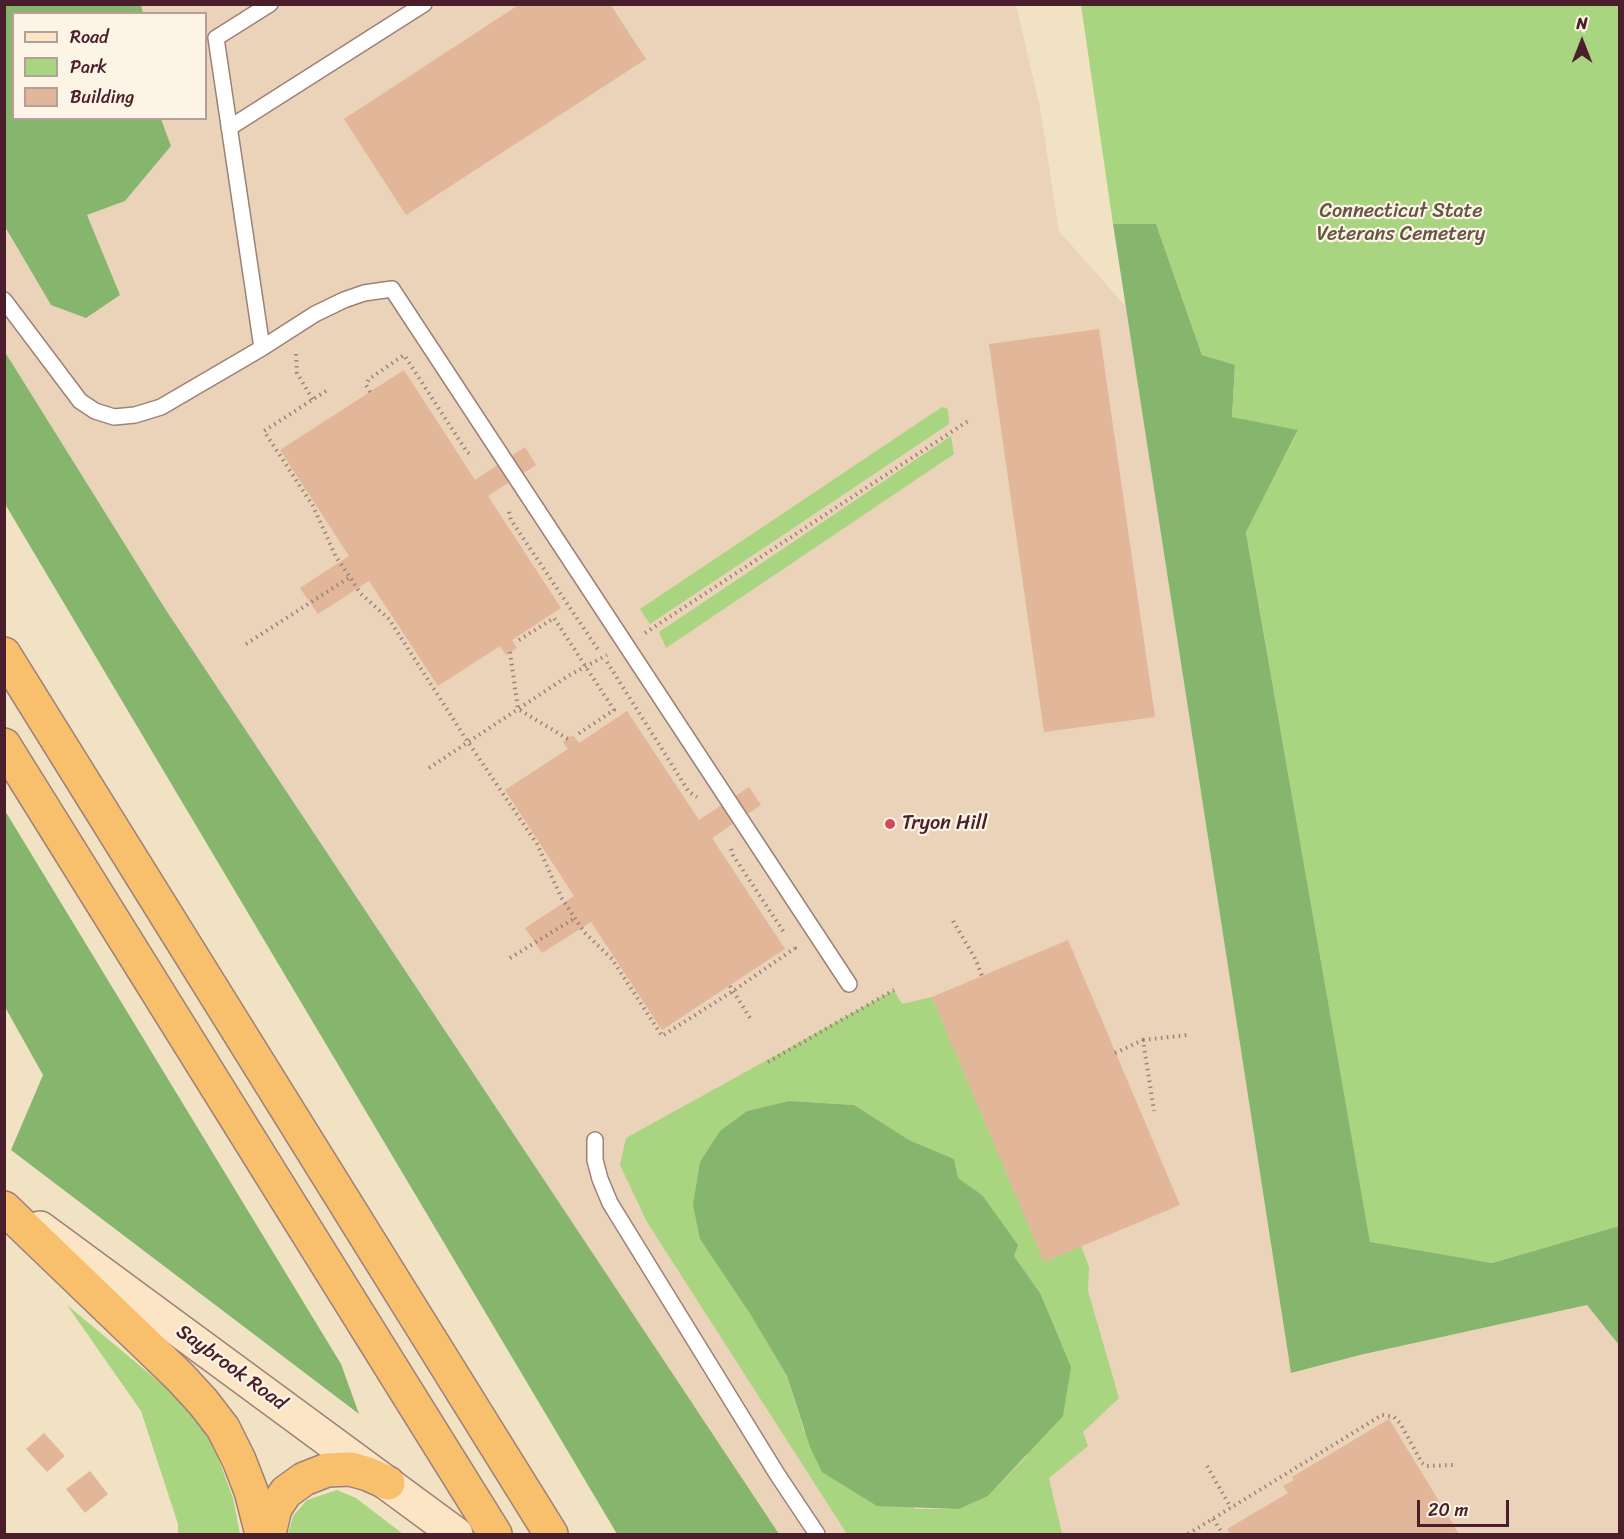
<!DOCTYPE html>
<style>
body{margin:0}
#map{position:relative;width:1624px;height:1539px;overflow:hidden;background:#f1e2c4;font-family:Sriracha,sans-serif}
canvas{display:block}
.frame{position:absolute;inset:0;border:6px solid #4a1f2b;pointer-events:none}
.legend{position:absolute;left:12px;top:12px;width:195px;height:108px;box-sizing:border-box;background:#fcf5e5;border:2px solid #b59f9b;margin:0;padding:8px 10px;list-style:none;font-size:18px;color:#4a1f2b}
.legend li{display:flex;align-items:center;gap:12px;height:30px}
.legend b{width:30px;border:2px solid #b59f9b}
.north{position:absolute;left:1552px;top:12px;width:60px;height:60px;-webkit-text-stroke:4px #fcf5e5;paint-order:stroke;rotate:0deg;font-size:16px;font-weight:700;line-height:24px;text-align:center;color:#4a1f2b}
.north::after{content:'';display:block;margin:auto;width:21px;height:27px;background:#4a1f2b;clip-path:polygon(50% 0,100% 100%,50% 72%,0 100%)}
.scale{position:absolute;left:1417px;top:1500px;width:92px;height:27px;box-sizing:border-box;border:3px solid #4a1f2b;border-top:0;padding-left:8px;font-size:18px;line-height:21px;white-space:nowrap;color:#4a1f2b;-webkit-text-stroke:4px #fcf5e5;paint-order:stroke}
</style>
<div id="map">
<canvas width="1624" height="1539"></canvas>
<div class="frame"></div>
<ul class="legend">
<li><b style="height:8px;background:#fce5c4"></b>Road</li>
<li><b style="height:16px;background:#a9d480"></b>Park</li>
<li><b style="height:16px;background:#e2b699"></b>Building</li>
</ul>
<div class="north">N</div>
<div class="scale">20 m</div>
</div>
<script>
const c = document.querySelector('canvas').getContext('2d');
c.lineJoin = 'round';
function fill(path, color) {
  c.fillStyle = color;
  c.fill(path, 'evenodd');
}
function poly(rows) {
  const path = new Path2D();
  for (const r of rows) {
    path.moveTo(r[0], r[1]);
    for (let i = 2; i < r.length; i += 2) path.lineTo(r[i], r[i + 1]);
  }
  return path;
}
function trace(path, color, width, dash) {
  c.strokeStyle = color;
  c.lineWidth = width;
  c.lineCap = dash ? 'butt' : 'round';
  c.setLineDash(dash || []);
  c.stroke(path);
}
function drawText(font, color, halo, rows, align = 'center') {
  c.font = font + ' Sriracha,sans-serif';
  c.lineWidth = 4.5;
  c.setLineDash([]);
  c.textBaseline = 'middle';
  c.strokeStyle = halo;
  c.fillStyle = color;
  for (const [text, x, y, turn = 0] of rows) {
    c.save();
    c.translate(x, y);
    c.rotate((+turn || 0) * Math.PI / 180);
    c.textAlign = isNaN(turn) ? turn : align;
    if (halo) c.strokeText(text, 0, 0);
    c.fillText(text, 0, 0);
    c.restore();
  }
}
const built = poly([
 [141,5,1016,5,1040,108,1059,231,1126,307,1291,1373,1360,1355,1587,1305,1619,1345,1619,1534,779,1534,164,607,5,352,4,227,51,305,87,215,125,201,171,146,161,119,206,118,206,14,143,13]
]);
const green = poly([
 [1081,5,1619,5,1619,1226,1492,1263,1370,1243,1246,531,1298,431,1232,417,1235,366,1202,355,1156,224,1113,224],
 [942,407,948,409,949,424,650,624,640,609],
 [951,436,954,454,666,648,659,632],
 [894,990,902,1004,932,997,1044,1261,1081,1246,1089,1267,1088,1291,1119,1398,1083,1432,1088,1446,1049,1478,1062,1534,847,1534,647,1222,620,1165,626,1138],
 [789,1101,854,1105,909,1140,954,1159,958,1178,982,1195,1014,1256,1040,1293,1027,1456,988,1496,959,1509,916,1509,804,1431,787,1376,749,1312,720,1131,747,1111],
 [67,1305,187,1405,214,1447,233,1498,240,1534,178,1534,178,1524,141,1411],
 [337,1490,356,1498,403,1534,288,1534,293,1516,307,1500]
]);
const forest = poly([
 [4,5,141,5,143,13,14,14,14,118,161,119,171,146,125,201,87,215,120,295,86,318,51,305,5,227],
 [1113,224,1156,224,1202,355,1235,365,1232,417,1298,430,1246,532,1370,1242,1492,1263,1619,1226,1619,1345,1587,1305,1360,1355,1291,1373],
 [5,352,164,607,779,1534,617,1534,5,504],
 [4,809,341,1364,359,1414,11,1150,43,1075,5,1007],
 [789,1101,854,1105,909,1140,954,1159,958,1178,982,1195,1018,1245,1014,1256,1040,1293,1071,1367,1063,1416,988,1496,959,1509,877,1506,822,1472,810,1447,787,1376,749,1312,700,1239,693,1205,700,1162,720,1131,747,1111]
]);
const building = poly([
 [520,4,610,4,646,59,406,215,344,119],
 [1099,329,1155,717,1044,732,989,344],
 [404,370,475,480,525,447,536,465,488,496,561,608,512,640,517,648,506,655,500,646,438,686,369,581,318,614,300,588,349,556,280,450],
 [627,711,699,820,749,787,761,805,712,838,785,949,662,1030,591,922,542,953,525,928,574,896,505,790,568,749,563,742,573,735,579,743],
 [1068,940,1180,1205,1044,1262,932,997],
 [1389,1419,1459,1534,1230,1534,1227,1529,1288,1493,1283,1486,1294,1480,1292,1477],
 [44,1433,65,1456,47,1472,26,1449],
 [90,1471,108,1494,85,1513,66,1489]
]);
const path = poly([
 [296,354,297,373,313,400],
 [326,391,264,431,313,506,336,557,350,577,360,593,389,619,468,742,537,844,561,897,584,932,612,959,662,1036,733,991,795,948,792,945],
 [370,392,366,385,369,379,404,355,467,452,473,456],
 [509,512,511,520,599,651],
 [645,633,968,421],
 [519,640,554,618,614,710,578,734],
 [246,644,350,577],
 [510,652,518,709,568,739],
 [607,662,689,792,697,797],
 [429,768,568,676,607,655],
 [731,849,733,855,785,934],
 [953,921,976,960,982,976],
 [510,958,575,918],
 [730,986,750,1018],
 [1143,1040,1188,1035],
 [1115,1053,1143,1040,1154,1111],
 [768,1062,894,990],
 [1207,1466,1231,1508],
 [1213,1519,1223,1534],
 [1188,1534,1382,1415,1394,1417,1400,1423,1422,1463,1426,1466,1453,1465]
]);
const lane = poly([
 [229,128,424,4],
 [4,300,80,401,95,411,114,417,135,415,161,407,262,348,315,314,344,300,364,293,392,289,849,984],
 [262,348,216,38,270,4],
 [595,1140,595,1160,600,1179,610,1203,777,1474,817,1534]
]);
const secondary = poly([
 [40,1228,456,1534]
]);
const highway = poly([
 [4,654,551,1534],
 [4,745,495,1534],
 [4,1208,180,1377,203,1402,223,1428,239,1460,251,1491,262,1534],
 [269,1534,275,1508,286,1492,304,1479,327,1470,350,1469,368,1474,388,1483]
]);
const markers = [
 [890,824,6,"#d1495b"]
];
const parkNames = [
 ["Connecticut State",1401,212],
 ["Veterans Cemetery",1401,235]
];
const poiNames = [
 ["Tryon Hill",902,824]
];
const streetNames = [
 ["Saybrook Road",231,1368,36]
];
fill(built, '#ead3b8');
fill(green, '#a9d480');
fill(forest, '#86b66e');
fill(building, '#e2b699');
trace(lane, '#9e8078', 18);
trace(secondary, '#9e8078', 36);
trace(highway, '#9e8078', 36);
trace(path, '#9e8078', 4, [1.5, 4.5]);
trace(lane, '#fff', 15);
trace(secondary, '#fce5c4', 33);
trace(highway, '#f8bf6c', 33);
for (const [x, y, r, color] of markers) {
  const dot = new Path2D();
  dot.arc(x, y, r, 0, 2 * Math.PI);
  c.fillStyle = color;
  c.fill(dot);
  trace(dot, '#fcf5e5', 2);
}
drawText('20px', '#654', '#fcf5e5', parkNames);
drawText('20px', '#4a1f2b', '#fcf5e5', poiNames, 'left');
drawText('20px', '#4a1f2b', '#fcf5e5', streetNames);
</script>
